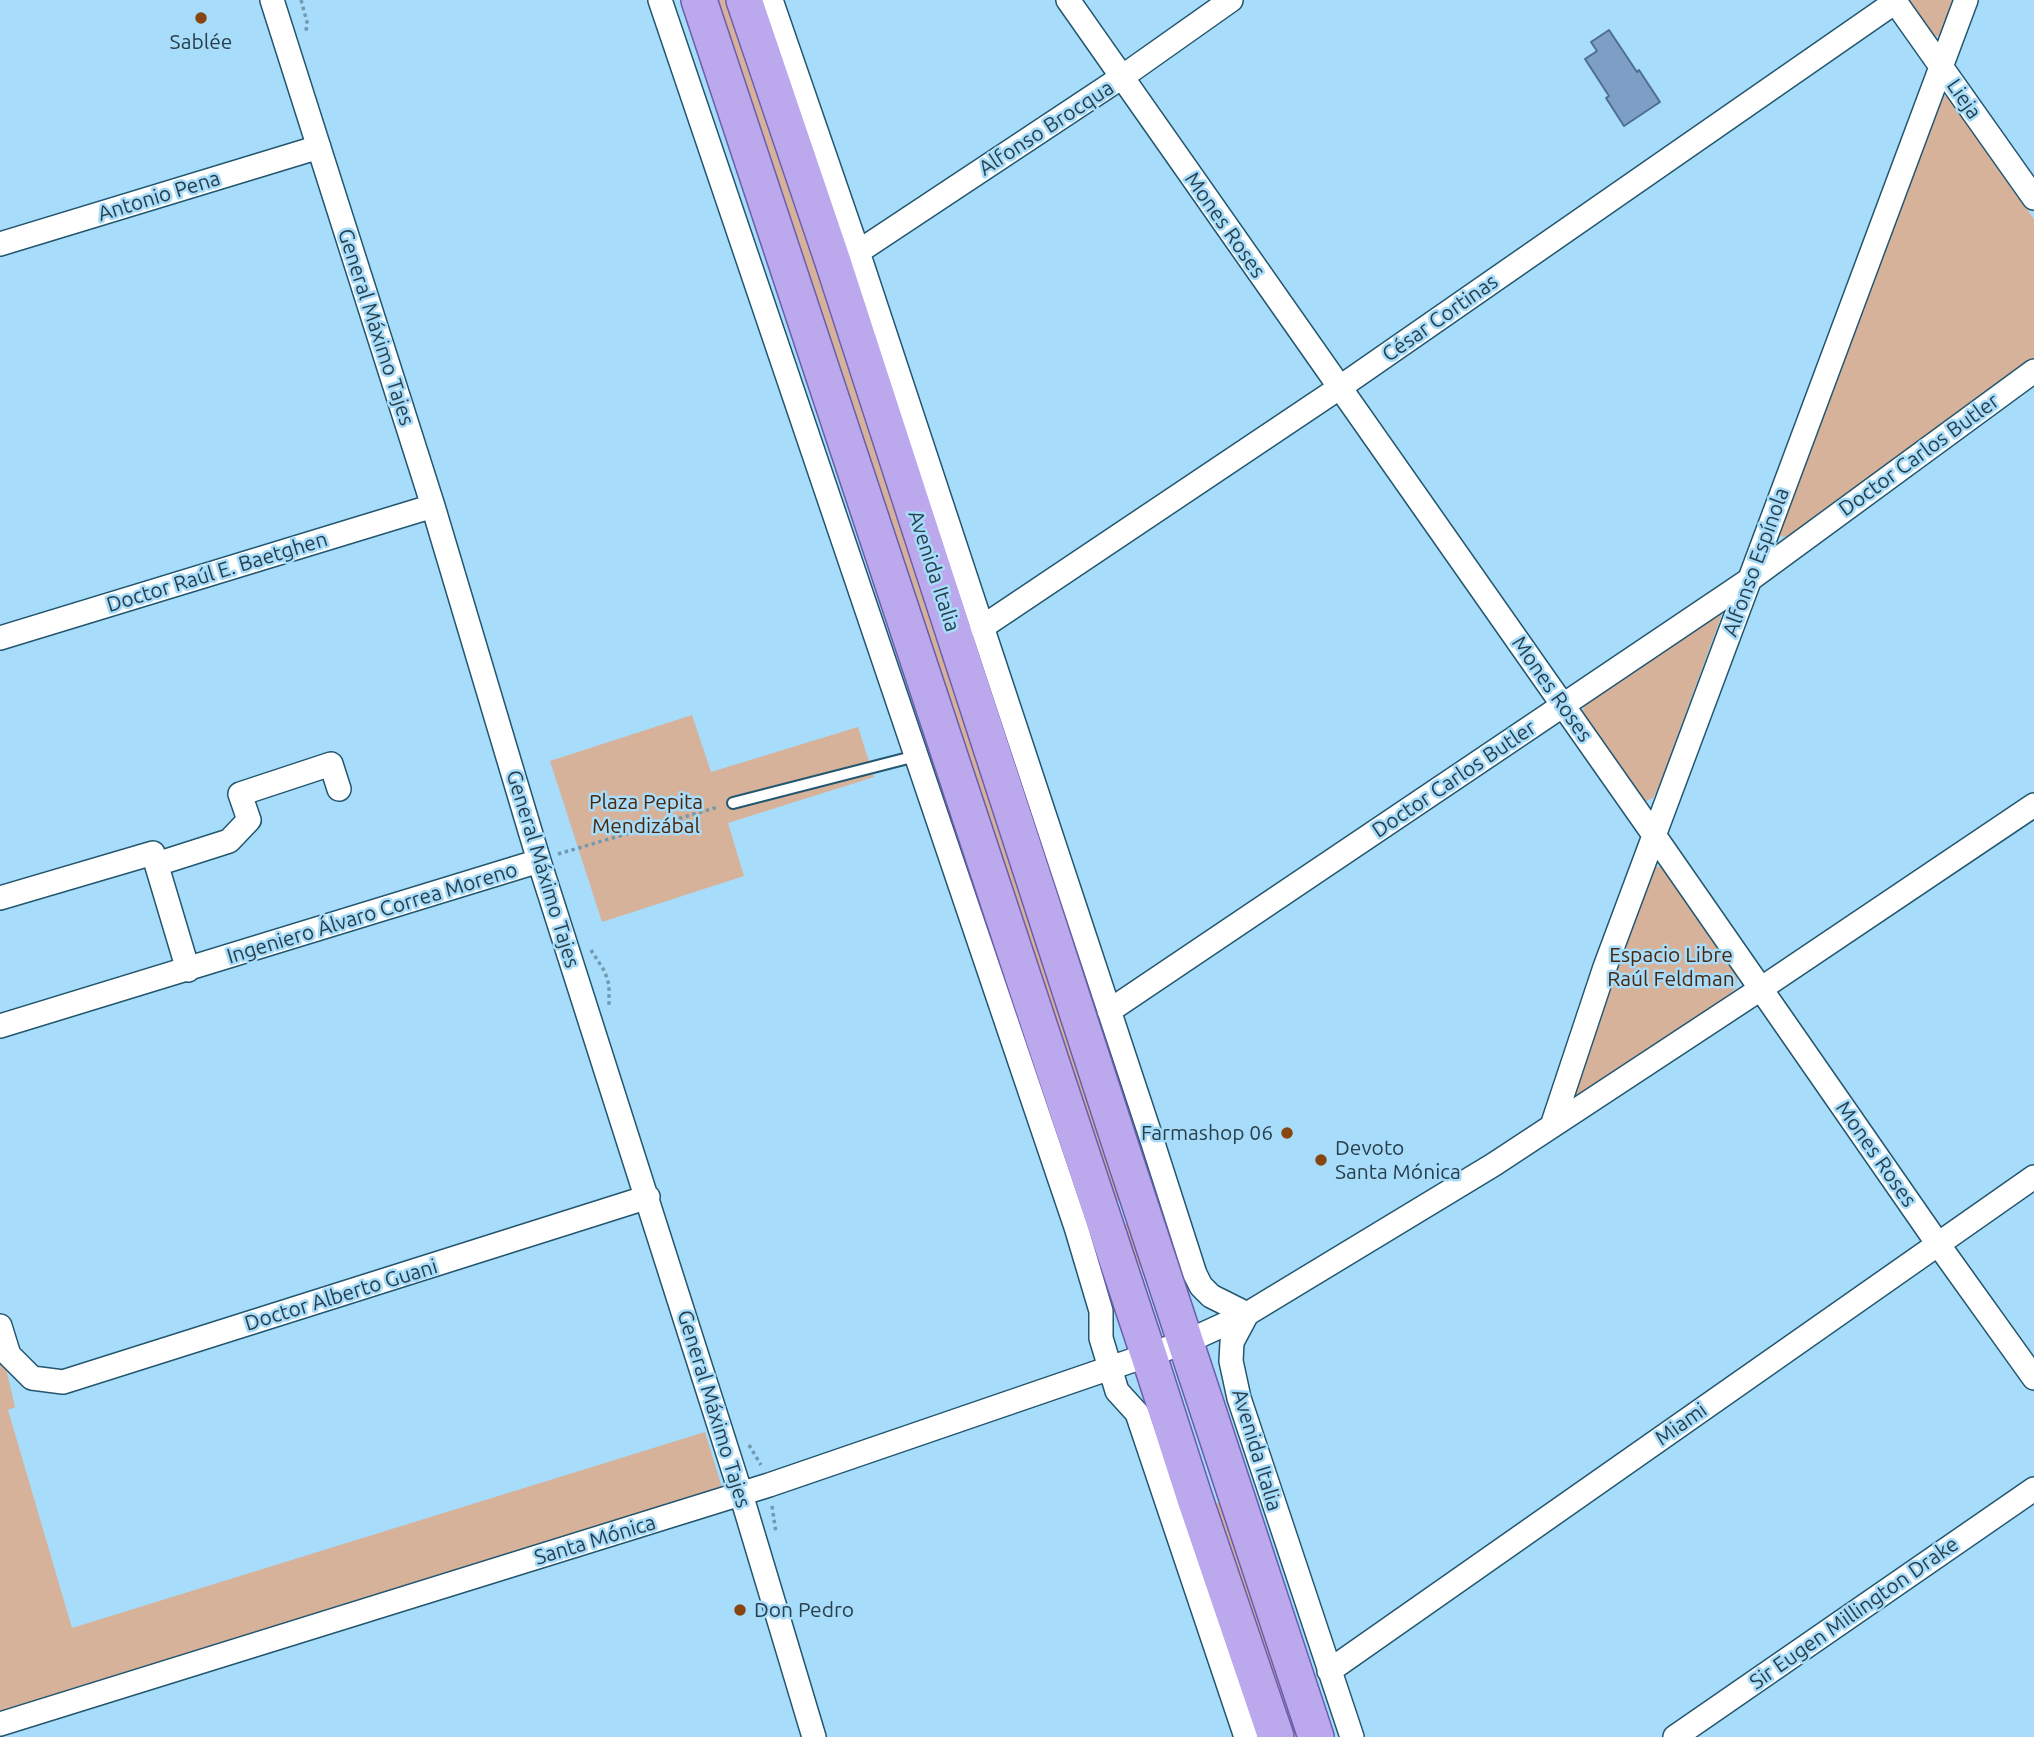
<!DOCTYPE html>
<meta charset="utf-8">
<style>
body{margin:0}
canvas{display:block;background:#a7dcfa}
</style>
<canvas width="2034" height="1737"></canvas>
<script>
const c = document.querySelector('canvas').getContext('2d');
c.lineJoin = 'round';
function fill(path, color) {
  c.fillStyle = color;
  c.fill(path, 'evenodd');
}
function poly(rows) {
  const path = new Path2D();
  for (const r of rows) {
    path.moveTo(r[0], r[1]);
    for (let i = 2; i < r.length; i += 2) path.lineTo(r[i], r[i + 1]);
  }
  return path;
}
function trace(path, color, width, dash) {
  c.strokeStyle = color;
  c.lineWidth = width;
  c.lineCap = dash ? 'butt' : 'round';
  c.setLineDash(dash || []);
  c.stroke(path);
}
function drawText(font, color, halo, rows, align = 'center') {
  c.font = font + ' Ubuntu,sans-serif';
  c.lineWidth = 5;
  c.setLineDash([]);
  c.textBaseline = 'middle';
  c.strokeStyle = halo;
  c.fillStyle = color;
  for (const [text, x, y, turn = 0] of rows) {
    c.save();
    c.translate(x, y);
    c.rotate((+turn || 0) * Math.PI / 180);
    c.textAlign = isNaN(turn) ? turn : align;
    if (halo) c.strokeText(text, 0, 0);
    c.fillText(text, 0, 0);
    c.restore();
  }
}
const green = poly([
 [711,0,730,0,1121,1199,1117,1201,1114,1202],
 [1900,0,1963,0,1940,36,1932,37],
 [1940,96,1945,96,1951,100,2034,219,2034,363,1791,534,1785,537,1779,536,1775,532],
 [1722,610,1722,614,1659,786,1653,798,1642,803,1582,717,1584,704],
 [692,715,711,772,858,727,874,777,728,823,744,876,602,922,550,761],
 [1655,866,1661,867,1668,871,1736,968,1737,978,1736,988,1731,993,1573,1102,1571,1097,1649,869],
 [1126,1223,1131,1224,1160,1317,1140,1267,1120,1229],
 [0,1342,15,1407,8,1410,72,1628,705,1432,723,1491,0,1715],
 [1217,1503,1222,1503,1303,1737,1284,1737,1211,1507]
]);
const building = poly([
 [1609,30,1637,72,1639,70,1660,102,1624,126,1606,98,1609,96,1585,59,1597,51,1591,42,1609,30]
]);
const path = poly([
 [301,0,307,22,306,32],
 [558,854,718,807],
 [591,950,605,972,609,985,609,1008],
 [749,1445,761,1465],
 [772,1506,776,1533]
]);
const service = poly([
 [733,803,916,756]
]);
const minor = poly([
 [272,0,433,506,539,861,741,1494,814,1737],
 [660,0,1076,1227,1101,1311,1101,1338,1117,1391,1137,1413,1246,1737],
 [771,0,858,252,1150,1134,1195,1274,1201,1286,1211,1296,1247,1314],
 [1068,0,1654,835,1938,1244,2034,1378],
 [1894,0,2034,198],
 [0,244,319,147],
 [858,252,1122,77,1231,0],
 [981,628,1339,388,1895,2],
 [0,638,433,506],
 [157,864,229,841,249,820,240,794,331,764,339,789],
 [0,898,153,853,188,970],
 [1109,1011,1749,580,2034,371],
 [0,1026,539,861],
 [1552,1126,1605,967,1966,0],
 [1247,1314,1232,1342,1231,1361,1239,1398,1352,1737],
 [0,1326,9,1355,32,1378,63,1382,648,1197],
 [1329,1671,2034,1177],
 [0,1724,769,1485,1186,1342,1247,1314,1493,1165,1762,988,2034,805],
 [1675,1737,2034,1489]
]);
const primary = poly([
 [699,0,1149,1356,1195,1499,1276,1737],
 [744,0,832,259,1120,1144,1316,1737]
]);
const markers = [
 [201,18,7,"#874512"],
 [1287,1133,7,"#874512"],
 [1321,1160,7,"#874512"],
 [740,1610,7,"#874512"]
];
const poiNames = [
 ["Sablée",201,42,"center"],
 ["Farmashop 06",1273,1133,"right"],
 ["Devoto",1335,1148],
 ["Santa Mónica",1335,1172],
 ["Don Pedro",754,1610]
];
const streetNames = [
 ["Lieja",1964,99,55],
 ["Alfonso Brocqua",1046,128,-33],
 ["Antonio Pena",159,196,-17],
 ["Mones Roses",1225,225,55],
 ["César Cortinas",1440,318,-35],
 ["General Máximo Tajes",376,327,72],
 ["Doctor Carlos Butler",1919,455,-36],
 ["Alfonso Espínola",1756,562,-70],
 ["Avenida Italia",934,571,72],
 ["Doctor Raúl E. Baetghen",217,572,-17],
 ["Mones Roses",1552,689,55],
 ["Doctor Carlos Butler",1454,779,-34],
 ["General Máximo Tajes",543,869,73],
 ["Ingeniero Álvaro Correa Moreno",372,913,-17],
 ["Mones Roses",1876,1154,55],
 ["Doctor Alberto Guani",341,1295,-17],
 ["General Máximo Tajes",714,1409,73],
 ["Miami",1681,1424,-35],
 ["Avenida Italia",1257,1450,73],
 ["Santa Mónica",595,1540,-17],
 ["Sir Eugen Millington Drake",1854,1613,-35]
];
const parkNames = [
 ["Plaza Pepita",646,802],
 ["Mendizábal",646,826],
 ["Espacio Libre",1671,955],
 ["Raúl Feldman",1671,979]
];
fill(green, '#d7b29b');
fill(building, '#7d9ec5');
trace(building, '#4f6e93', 2);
trace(service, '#23566f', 14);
trace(minor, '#23566f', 26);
trace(primary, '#6a5eac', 38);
trace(path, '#7199b0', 3.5, [3.5, 3.5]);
trace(service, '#fff', 10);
trace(minor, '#fff', 23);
trace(primary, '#bba8ed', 35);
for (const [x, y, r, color] of markers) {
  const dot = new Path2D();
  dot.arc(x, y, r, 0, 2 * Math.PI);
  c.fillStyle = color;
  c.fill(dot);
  trace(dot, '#a7dcfa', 2.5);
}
drawText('21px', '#293f4b', '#a7dcfa', poiNames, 'left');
drawText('21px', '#293f4b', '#a7dcfa', streetNames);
drawText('21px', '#4b260b', '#a7dcfa', parkNames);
</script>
